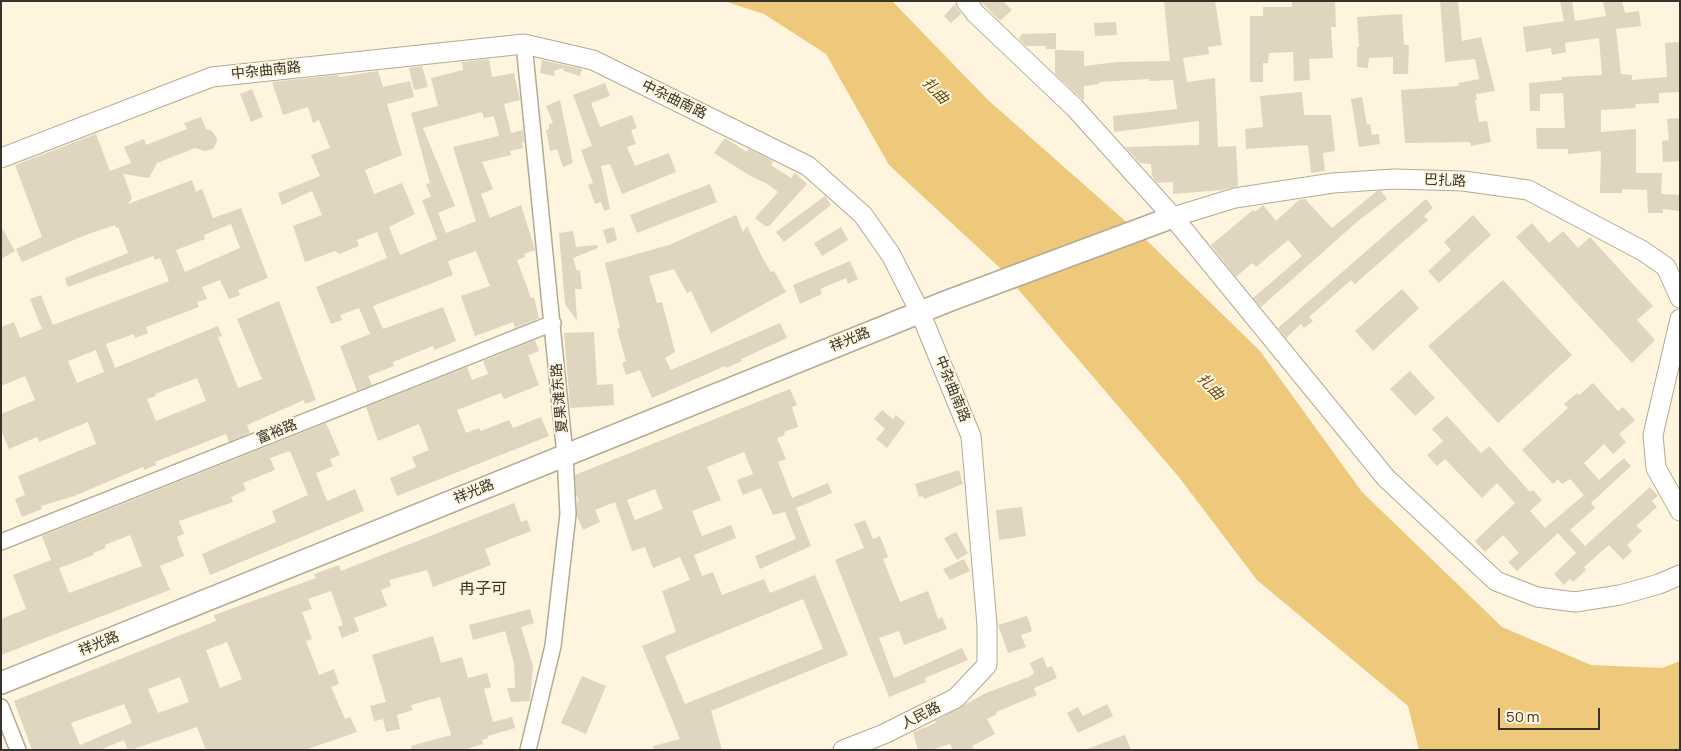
<!DOCTYPE html>
<meta charset="utf-8">
<style>
body{margin:0}
#map{position:relative;width:1681px;height:751px;overflow:hidden;background:#fff4dd;font-family:Manrope,sans-serif}
canvas{display:block}
.frame{position:absolute;inset:0;border:2px solid #37332a;pointer-events:none}
.scale{position:absolute;left:1498px;top:708px;width:102px;height:22px;box-sizing:border-box;border:2px solid #37332a;border-top:0;padding-left:6px;font-size:15px;line-height:18px;white-space:nowrap;color:#37332a;-webkit-text-stroke:4px #fff4dd;paint-order:stroke}
</style>
<div id="map">
<canvas width="1681" height="751"></canvas>
<div class="frame"></div>
<div class="scale">50 m</div>
</div>
<script>
const c = document.querySelector('canvas').getContext('2d');
c.lineJoin = 'round';
function fill(path, color) {
  c.fillStyle = color;
  c.fill(path, 'evenodd');
}
function poly(rows) {
  const path = new Path2D();
  for (const r of rows) {
    path.moveTo(r[0], r[1]);
    for (let i = 2; i < r.length; i += 2) path.lineTo(r[i], r[i + 1]);
  }
  return path;
}
function trace(path, color, width, dash) {
  c.strokeStyle = color;
  c.lineWidth = width;
  c.lineCap = dash ? 'butt' : 'round';
  c.setLineDash(dash || []);
  c.stroke(path);
}
function drawText(font, color, halo, rows, align = 'center') {
  c.font = font + ' Manrope,"Noto Sans SC",sans-serif';
  c.lineWidth = 4;
  c.setLineDash([]);
  c.textBaseline = 'middle';
  c.strokeStyle = halo;
  c.fillStyle = color;
  for (const [text, x, y, turn = 0] of rows) {
    c.save();
    c.translate(x, y);
    c.rotate((+turn || 0) * Math.PI / 180);
    c.textAlign = isNaN(turn) ? turn : align;
    if (halo) c.strokeText(text, 0, 0);
    c.fillText(text, 0, 0);
    c.restore();
  }
}
const water = poly([
 [724,1,892,1,988,100,1140,234,1260,351,1362,492,1502,627,1591,665,1662,668,1680,661,1680,750,1419,750,1408,706,1257,580,1178,476,1000,268,889,165,826,54,764,14]
]);
const building = poly([
 [980,1,1003,1,1012,10,1000,21],
 [1164,1,1215,1,1222,45,1208,47,1209,54,1183,58,1187,82,1215,78,1218,147,1236,146,1238,186,1222,190,1173,194,1173,182,1157,183,1152,176,1151,164,1140,163,1125,147,1199,145,1199,121,1114,132,1113,116,1177,109,1173,80,1149,81,1149,79,1099,82,1099,84,1084,86,1084,101,1055,74,1055,50,1084,51,1084,66,1117,62,1170,61],
 [1292,1,1335,1,1336,27,1331,27,1333,58,1309,59,1310,80,1294,81,1293,52,1269,53,1268,63,1263,63,1263,82,1250,82,1250,16,1263,16,1263,7,1292,7],
 [1440,1,1458,1,1462,41,1481,37,1495,91,1476,94,1477,100,1475,100,1479,122,1487,121,1491,142,1471,146,1470,142,1405,143,1401,90,1459,86,1458,83,1479,79,1475,59,1445,62],
 [1560,1,1572,1,1575,21,1606,16,1603,1,1622,1,1625,13,1639,11,1641,26,1616,29,1621,74,1632,75,1632,80,1667,77,1665,43,1680,42,1680,92,1659,93,1659,103,1635,104,1636,108,1601,110,1601,132,1636,129,1636,173,1662,173,1661,194,1680,195,1680,211,1663,209,1663,213,1648,213,1647,190,1622,189,1622,193,1600,193,1601,151,1568,154,1568,149,1537,149,1536,128,1565,128,1563,93,1540,94,1540,111,1530,111,1529,83,1562,80,1562,77,1602,75,1599,38,1565,43,1566,52,1552,55,1551,48,1526,52,1523,27,1564,21],
 [955,4,961,14,951,23,944,16],
 [1402,14,1404,45,1409,45,1408,74,1393,74,1393,57,1369,58,1368,68,1357,67,1357,47,1359,47,1357,17],
 [1116,22,1117,35,1095,36,1094,23],
 [1056,33,1056,49,1046,49,1046,46,1026,46,1019,39,1022,34],
 [489,59,492,77,514,73,520,100,504,104,511,133,523,130,524,142,522,143,523,148,510,151,511,155,482,162,493,189,481,194,490,218,521,205,535,250,524,254,525,257,517,260,531,298,534,297,539,318,515,328,513,322,475,336,461,296,490,286,476,251,448,261,453,275,373,306,383,329,443,307,456,341,435,350,433,346,393,362,394,366,368,376,372,385,357,391,340,346,370,334,359,308,340,315,342,320,331,324,316,287,387,258,377,232,357,240,359,246,339,254,335,251,305,262,293,226,322,215,312,191,282,205,278,193,320,176,311,155,330,148,319,120,313,123,308,107,283,115,272,82,338,75,339,77,378,71,383,87,410,81,414,97,387,104,402,155,365,170,374,194,402,183,415,214,389,227,400,255,437,239,422,200,431,197,426,184,430,183,411,113,438,106,431,78,463,70,462,62],
 [482,112,484,118,494,116,499,136,453,147,476,221,446,233,438,213,455,206,423,128],
 [542,60,582,69,580,76,564,71,563,68,554,71,555,76,540,73],
 [422,66,428,87,414,90,409,68],
 [605,83,610,96,591,103,600,127,632,115,637,128,631,130,636,144,627,147,635,166,669,153,676,172,622,194,610,164,601,166,610,209,604,211,601,202,595,204,588,185,593,183,581,150,592,146,573,95],
 [252,89,263,117,251,122,240,94],
 [1302,92,1304,115,1331,115,1335,151,1323,153,1325,171,1311,173,1308,145,1246,149,1245,129,1263,127,1260,96],
 [1362,97,1367,125,1370,124,1372,135,1379,134,1380,144,1359,147,1351,99],
 [560,100,573,163,563,167,557,149,550,151,546,130,549,129,549,124,553,123,546,106],
 [201,117,206,129,212,131,216,137,217,141,213,149,205,151,195,148,157,163,149,178,123,174,132,198,128,204,192,180,196,192,202,189,213,218,241,208,268,278,238,290,240,295,229,299,220,280,202,287,207,299,197,302,199,307,146,327,148,333,135,338,134,334,106,344,115,368,218,326,222,336,218,337,238,388,262,379,237,319,279,301,316,400,305,404,304,400,247,425,250,433,229,442,226,434,155,462,156,465,144,470,143,467,74,496,41,506,42,509,22,517,15,499,25,495,18,476,96,444,88,422,39,442,37,437,9,449,1,430,1,414,35,400,25,376,1,386,1,327,14,322,20,338,42,329,30,299,41,295,53,325,169,281,160,258,155,260,153,256,68,287,65,278,128,253,118,227,116,228,115,225,83,236,22,262,16,249,42,237,15,165,96,134,110,171,131,163,124,147,144,139,146,145,187,129,184,123],
 [231,224,240,248,185,272,176,250,205,239,204,235],
 [96,350,104,372,77,383,68,361],
 [197,378,206,401,156,421,147,399,156,396,155,394],
 [1680,118,1680,161,1663,162,1662,141,1669,140,1667,119],
 [725,138,747,152,748,149,771,160,773,162,771,165,791,178,795,173,807,184,769,226,765,226,755,218,778,192,766,183,752,177,714,153],
 [710,184,717,202,637,233,630,215],
 [1377,191,1381,191,1387,199,1358,221,1261,307,1253,298,1302,256,1288,240,1256,267,1252,263,1236,277,1211,245,1253,210,1255,212,1263,205,1276,221,1299,200,1305,199,1332,228],
 [825,196,831,205,784,242,776,232],
 [1426,199,1433,208,1424,216,1428,220,1355,284,1351,280,1309,317,1313,321,1304,328,1301,324,1286,338,1278,328],
 [736,215,743,232,747,226,763,259,771,272,774,271,786,292,711,333,691,291,687,293,674,269,649,276,657,303,662,302,675,352,665,358,671,370,780,323,787,338,741,359,742,361,726,368,725,366,652,398,640,370,626,375,622,363,626,361,617,329,620,328,605,263,669,245],
 [1473,215,1491,235,1439,283,1428,271,1451,250,1444,242],
 [1532,223,1549,243,1563,231,1578,248,1590,237,1653,306,1637,320,1655,340,1632,363,1516,237],
 [1,226,15,251,1,259],
 [614,227,617,240,607,244,603,230],
 [841,227,848,240,822,256,814,243],
 [573,231,576,247,597,245,598,248,573,258,577,271,580,270,582,289,575,289,577,321,565,304,559,233],
 [850,261,858,279,848,284,846,278,820,289,822,294,800,304,793,285],
 [1503,280,1572,355,1498,423,1428,346],
 [1402,289,1419,308,1373,351,1355,331],
 [594,332,597,385,613,384,614,405,570,408,564,333],
 [535,340,539,351,528,355,539,385,504,399,501,393,457,410,466,433,479,428,481,431,509,420,513,428,541,417,549,436,397,496,390,478,416,467,412,457,429,450,419,424,378,441,366,407,467,367,472,380,488,374,483,361],
 [1410,371,1435,398,1415,416,1390,389],
 [1593,383,1618,411,1623,407,1635,420,1619,434,1626,442,1613,454,1604,444,1584,463,1599,480,1624,458,1631,466,1591,503,1595,508,1570,530,1585,546,1650,487,1658,496,1652,501,1657,507,1636,526,1642,531,1627,545,1632,551,1623,560,1609,545,1584,567,1586,570,1573,582,1570,579,1564,585,1554,574,1576,553,1558,533,1517,571,1508,562,1519,553,1503,535,1485,552,1475,541,1515,503,1497,483,1482,498,1445,459,1437,466,1427,455,1443,441,1432,429,1447,416,1481,453,1489,446,1530,492,1533,490,1542,500,1530,511,1545,528,1584,495,1570,479,1562,484,1558,479,1553,484,1522,450,1568,408,1564,404,1577,393,1579,395],
 [790,389,797,405,792,407,798,427,784,432,785,435,777,438,786,459,778,462,792,498,828,483,832,493,796,508,811,546,760,569,755,556,796,539,785,512,773,515,761,488,743,495,737,480,753,474,744,452,707,467,721,500,692,511,702,536,731,525,736,538,694,555,702,576,713,572,722,595,764,579,770,593,815,575,848,655,711,711,722,750,654,750,653,746,680,739,642,646,676,632,662,591,690,580,680,557,653,568,645,547,632,551,615,502,595,510,600,522,583,530,577,516,577,502,579,501,576,494,575,475],
 [655,489,663,509,635,520,627,500],
 [803,599,823,649,685,704,665,656],
 [882,410,893,419,896,415,905,423,887,448,876,439,885,429,874,419],
 [326,423,340,455,330,459,333,466,316,473,327,501,355,489,364,511,210,575,202,554,276,522,272,511,308,495,290,451,270,458,275,470,243,483,246,490,231,497,233,502,179,521,184,534,177,537,184,556,160,566,170,590,1,655,1,619,26,609,13,575,51,560,42,536],
 [130,535,142,566,69,593,59,568,94,555,93,553,106,548,105,545],
 [959,470,963,484,924,499,923,496,919,497,915,484],
 [514,503,521,522,527,520,531,531,485,549,491,565,433,587,427,570,389,580,391,586,381,590,387,606,354,618,359,631,342,638,338,627,343,625,331,591,308,599,312,609,302,612,312,639,306,641,319,675,334,669,339,684,331,687,345,719,350,717,357,732,305,750,206,750,197,727,131,750,128,750,124,740,100,750,32,750,14,701,216,621,214,615,316,578,314,574,339,565,341,571],
 [227,642,242,679,220,688,206,650],
 [180,677,189,702,158,713,148,689],
 [124,704,132,723,80,745,71,723],
 [1022,507,1026,536,999,540,996,510],
 [865,520,873,539,880,536,888,557,883,559,900,602,928,591,938,619,942,617,947,629,904,645,899,631,879,638,894,678,962,648,968,660,925,678,926,682,889,697,835,560,864,548,854,524],
 [956,532,968,553,957,560,944,538],
 [964,559,970,571,950,580,943,569],
 [530,609,534,623,521,627,533,666,530,701,511,702,507,688,515,688,514,663,505,631,473,640,469,625],
 [1027,616,1032,631,1021,635,1026,647,1008,653,998,625],
 [433,636,441,663,462,657,468,678,487,673,491,687,484,689,493,722,512,717,515,728,488,736,488,738,482,740,483,744,464,750,412,750,411,746,451,735,440,697,411,705,413,710,397,715,400,729,386,732,383,719,374,721,370,706,386,702,372,655],
 [1043,657,1047,668,1052,666,1057,678,1034,688,1037,695,996,712,997,714,987,719,995,734,972,746,974,750,953,750,950,744,931,750,918,750,913,732,936,723,935,721,986,693,1029,677,1034,673,1030,663],
 [582,676,606,686,586,734,561,723],
 [1107,704,1113,716,1078,733,1067,713,1078,707,1083,716],
 [1125,735,1131,750,1087,750,1087,749]
]);
const minor = poly([
 [524,44,565,455,568,514,553,646,528,750],
 [1,542,553,323],
 [1,707,18,750]
]);
const tertiary = poly([
 [966,1,975,13,1075,108,1173,217,1386,478,1496,581,1537,597,1575,602,1620,595,1659,584,1680,575],
 [1,158,212,77,524,44,593,60,808,166,863,215,891,255,920,312,971,436,987,625,987,665,956,698,884,734,843,750],
 [1173,217,1235,198,1333,183,1394,179,1463,181,1528,190,1643,251,1666,267,1680,298],
 [1680,319,1653,435,1656,468,1680,511]
]);
const secondary = poly([
 [1,683,948,301,1173,217]
]);
const streetNames = [
 ["中杂曲南路",266,71,-6],
 ["中杂曲南路",674,100,26],
 ["巴扎路",1445,181,3],
 ["祥光路",850,340,-22],
 ["中杂曲南路",952,389,68],
 ["夏果滩东路",560,398,-95],
 ["富裕路",277,432,-22],
 ["祥光路",474,492,-22],
 ["祥光路",99,644,-22],
 ["人民路",921,716,-27]
];
const waterNames = [
 ["扎曲",935,91,47],
 ["扎曲",1210,387,47]
];
const quarterNames = [
 ["冉子可",483,590]
];
fill(water, '#efc97b');
fill(building, '#e0d5bf');
trace(minor, '#b4aa94', 18);
trace(tertiary, '#b4aa94', 21);
trace(secondary, '#b4aa94', 24);
trace(minor, '#fff', 15);
trace(tertiary, '#fff', 19);
trace(secondary, '#fff', 21);
drawText('14px', '#37332a', '#fff4dd', streetNames);
drawText('italic 15px', '#644b0e', '#fff4dd', waterNames);
drawText('16px', '#3e3523', '#fff4dd', quarterNames);
</script>
